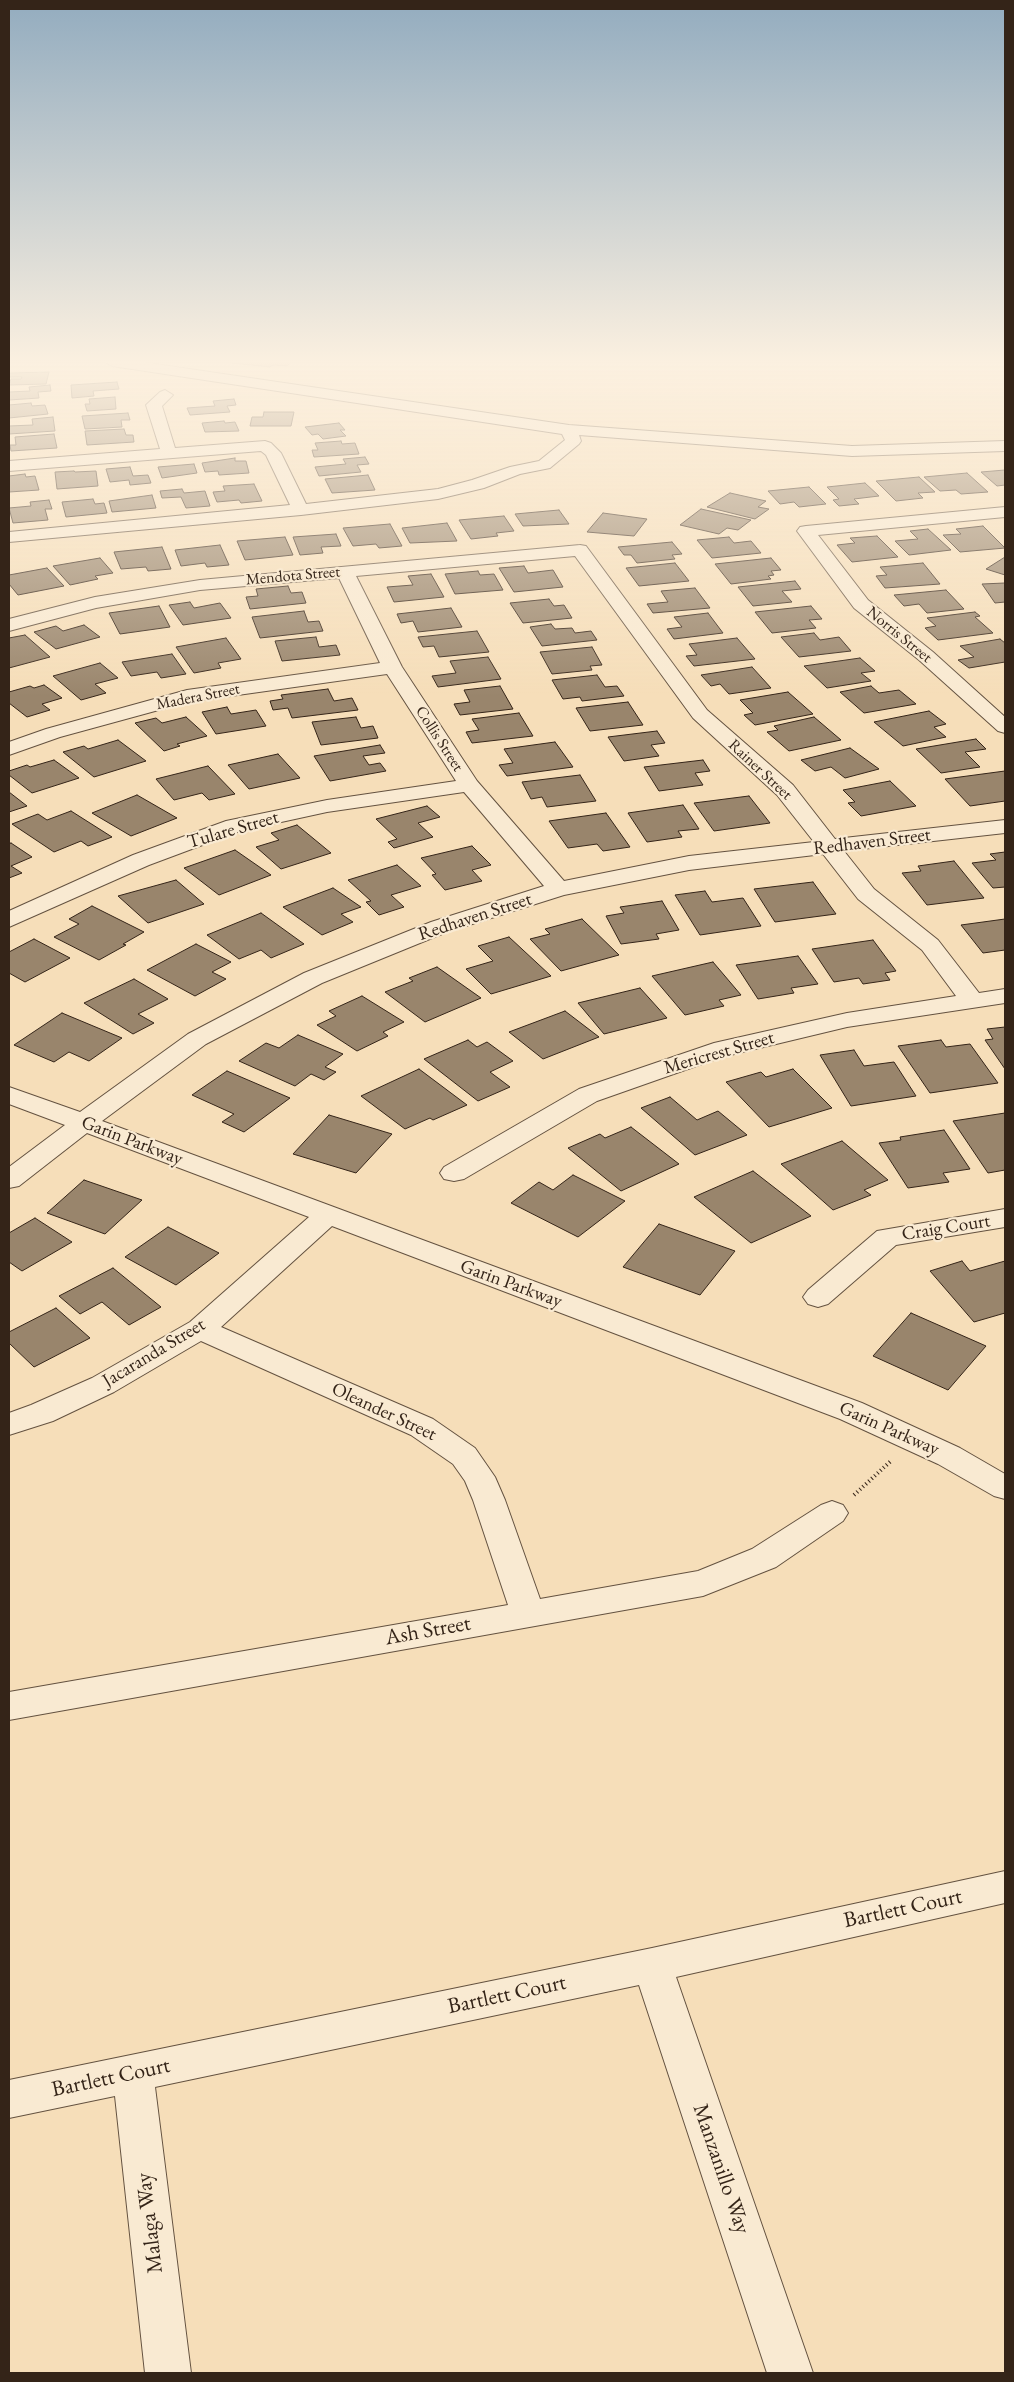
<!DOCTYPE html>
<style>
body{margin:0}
#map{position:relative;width:1014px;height:2382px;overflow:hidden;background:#f6deb9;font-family:"EB Garamond",serif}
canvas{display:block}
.frame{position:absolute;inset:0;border:10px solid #342418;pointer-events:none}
</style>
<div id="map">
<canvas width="1014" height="2382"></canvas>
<div class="frame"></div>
</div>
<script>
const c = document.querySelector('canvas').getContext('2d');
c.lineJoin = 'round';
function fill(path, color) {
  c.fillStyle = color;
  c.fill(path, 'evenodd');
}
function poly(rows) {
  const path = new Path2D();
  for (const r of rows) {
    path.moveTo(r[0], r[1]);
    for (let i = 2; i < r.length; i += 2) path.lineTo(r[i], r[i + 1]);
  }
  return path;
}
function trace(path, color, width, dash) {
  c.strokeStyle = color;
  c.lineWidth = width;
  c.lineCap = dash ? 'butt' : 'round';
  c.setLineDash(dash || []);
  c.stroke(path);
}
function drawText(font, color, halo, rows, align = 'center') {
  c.font = font + ' "EB Garamond",serif';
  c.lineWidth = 4.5;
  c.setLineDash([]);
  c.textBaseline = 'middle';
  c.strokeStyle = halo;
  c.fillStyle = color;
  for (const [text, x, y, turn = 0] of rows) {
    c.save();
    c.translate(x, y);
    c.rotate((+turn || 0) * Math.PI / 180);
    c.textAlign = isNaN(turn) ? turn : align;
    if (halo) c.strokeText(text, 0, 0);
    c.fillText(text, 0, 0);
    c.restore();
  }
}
const building = poly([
 [234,362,291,362,287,366,273,365,270,367,232,363,234,362],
 [49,372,46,384,9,385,11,379,21,379,22,377,9,377,9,373,49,372],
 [117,382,119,389,93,391,94,396,72,398,71,385,117,382],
 [50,385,51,391,38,392,39,398,9,400,9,392,30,391,29,387,50,385],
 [115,397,116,409,87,411,85,404,90,404,89,399,115,397],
 [234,399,236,405,227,406,230,412,190,415,187,408,215,406,213,401,234,399],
 [31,403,32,406,45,405,48,414,9,418,9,405,31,403],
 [264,412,294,412,291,426,250,426,252,417,263,417,264,412],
 [128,413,130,420,121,420,122,427,85,429,82,416,128,413],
 [53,417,55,431,9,434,9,426,33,425,32,419,53,417],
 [224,421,225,423,235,422,239,431,205,432,202,423,224,421],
 [339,423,345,430,340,430,346,436,323,439,318,434,312,435,305,427,339,423],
 [124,429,126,435,133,435,134,442,87,445,85,431,124,429],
 [54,434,57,448,11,451,10,445,16,445,15,437,54,434],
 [341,441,342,444,355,443,359,454,314,457,312,450,318,450,315,443,341,441],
 [365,457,369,464,357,465,361,472,319,476,315,467,346,464,343,459,365,457],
 [235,458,235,461,246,461,249,473,219,475,218,471,205,472,202,463,235,458],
 [194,464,197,473,162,478,158,467,194,464],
 [130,467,133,476,148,475,151,483,130,485,129,480,110,482,106,469,130,467],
 [1005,470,1005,485,997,486,981,472,1005,470],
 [74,471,75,472,96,471,98,486,57,489,55,472,74,471],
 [967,473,988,492,961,494,956,490,940,491,924,477,967,473],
 [25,474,26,477,35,476,39,490,9,492,9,476,25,474],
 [368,475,375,490,332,493,325,479,368,475],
 [919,477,935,492,918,493,923,498,896,501,876,481,919,477],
 [865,483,879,496,854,499,859,504,839,506,833,500,839,499,827,487,865,483],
 [254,484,262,501,241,503,239,500,217,502,213,492,225,491,223,486,254,484],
 [809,487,826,504,799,507,794,502,780,504,768,491,809,487],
 [182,489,184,493,205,491,210,506,186,508,181,497,162,498,160,491,182,489],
 [730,493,766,501,758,507,769,509,755,519,707,507,730,493],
 [152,495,156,508,112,512,109,501,152,495],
 [93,499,95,504,104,503,107,513,66,517,62,502,93,499],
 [49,500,52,509,45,509,48,520,13,523,9,508,31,506,30,502,49,500],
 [701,509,751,520,738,530,727,528,719,534,680,525,701,509],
 [559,510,569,524,523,526,515,514,559,510],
 [603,513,647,519,634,536,587,532,603,513],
 [504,516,514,531,496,533,498,536,471,539,459,520,504,516],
 [447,523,457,541,410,543,402,528,447,523],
 [390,524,402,546,379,548,376,544,353,546,343,528,390,524],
 [983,526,1005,548,960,552,943,535,961,534,956,529,983,526],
 [928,529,951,550,909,555,895,541,918,539,910,531,928,529],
 [336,534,341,546,321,547,323,553,300,555,293,537,336,534],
 [877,536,898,557,852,562,837,545,855,543,850,538,877,536],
 [285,537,293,555,245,560,237,541,285,537],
 [729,537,734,543,751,541,761,553,712,558,697,540,729,537],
 [672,542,682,554,672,555,675,559,637,563,631,555,624,555,618,547,672,542],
 [220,545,229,565,207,567,205,563,181,566,175,550,220,545],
 [162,547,171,569,148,571,146,567,121,569,114,552,162,547],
 [1005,557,1005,575,986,569,1005,557],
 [100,558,113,573,95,576,98,579,70,585,53,566,100,558],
 [771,558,781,570,771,571,774,575,768,576,771,579,731,584,715,564,771,558],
 [675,563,689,581,639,586,626,568,675,563],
 [923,563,940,584,885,588,876,576,887,575,880,567,923,563],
 [524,566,528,573,553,570,563,587,514,592,499,568,524,566],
 [47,568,64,586,18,595,9,584,9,575,47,568],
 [478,571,480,575,494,574,503,590,455,594,445,574,478,571],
 [431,574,444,597,394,602,387,587,413,585,408,576,431,574],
 [795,581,801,589,782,591,792,602,753,606,738,587,795,581],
 [1005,583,1005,602,995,603,982,584,1005,583],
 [288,586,291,593,302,592,306,603,250,609,246,597,258,596,256,589,288,586],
 [695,588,710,608,653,613,647,604,668,602,661,591,695,588],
 [946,590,964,609,927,613,919,604,904,606,894,595,946,590],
 [549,599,554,606,564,605,572,618,523,623,510,603,549,599],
 [190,602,194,608,220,603,231,618,183,625,169,605,190,602],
 [159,606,170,627,120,634,109,613,159,606],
 [811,606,822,619,809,620,816,628,772,633,755,612,811,606],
 [451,608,462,627,418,632,413,621,401,623,397,614,451,608],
 [304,611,308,622,319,621,323,631,260,638,252,617,304,611],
 [975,612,980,616,975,617,993,633,938,640,925,628,936,626,927,618,975,612],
 [708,613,723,633,674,639,667,629,682,627,674,617,708,613],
 [551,624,555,629,572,628,575,633,591,631,597,640,542,646,530,627,551,624],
 [84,625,100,637,56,649,34,632,56,626,63,631,84,625],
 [477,631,489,652,439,657,434,646,423,647,418,637,477,631],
 [814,633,820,640,839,637,851,651,799,657,781,637,814,633],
 [25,635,50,657,9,668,9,638,25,635],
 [316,637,319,647,336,645,340,655,282,661,275,641,316,637],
 [226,638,241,659,218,663,221,668,194,673,176,647,226,638],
 [737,638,755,659,694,666,686,656,697,655,689,644,737,638],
 [1000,639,1005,643,1005,662,969,668,958,660,974,657,960,646,1000,639],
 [592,647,602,665,590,666,592,670,552,674,540,652,592,647],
 [172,654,186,674,161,678,157,672,131,676,122,662,172,654],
 [488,657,501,679,438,687,432,676,456,673,450,661,488,657],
 [860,658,875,671,861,673,871,681,827,688,804,666,860,658],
 [100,663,118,678,95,684,106,693,81,700,53,676,100,663],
 [752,667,771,688,729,694,720,684,711,686,701,675,752,667],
 [597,675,605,687,617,686,624,696,582,701,580,697,563,699,552,680,597,675],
 [44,685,62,698,42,704,50,710,27,717,9,703,9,692,30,686,34,688,44,685],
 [500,686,513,709,460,715,454,704,470,702,464,690,500,686],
 [871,686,879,693,899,690,916,704,864,713,840,692,871,686],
 [328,689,334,701,352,698,358,710,292,718,288,708,273,710,270,701,283,699,281,695,328,689],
 [788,692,813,714,755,725,744,715,753,713,740,700,788,692],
 [628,702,643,725,590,731,576,708,628,702],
 [227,707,231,714,256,710,266,726,216,734,202,712,227,707],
 [929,711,946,724,934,727,946,737,903,746,874,722,929,711],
 [519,713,533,736,472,743,466,732,479,730,472,719,519,713],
 [186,717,207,736,177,744,180,746,164,751,135,723,156,718,162,723,186,717],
 [356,717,361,728,373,726,378,738,321,745,312,722,356,717],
 [814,717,841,740,789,751,767,732,778,730,774,726,814,717],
 [657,731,665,743,651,745,659,756,624,761,608,737,657,731],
 [976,739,986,749,965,752,980,767,941,773,916,749,976,739],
 [118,740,146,761,94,777,63,752,84,746,88,749,118,740],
 [555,742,573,767,507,776,499,765,513,763,504,749,555,742],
 [380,745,385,753,363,756,369,765,380,763,386,771,330,781,314,756,380,745],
 [850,748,879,769,845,778,831,767,815,771,801,760,850,748],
 [278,754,300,778,249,789,228,765,278,754],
 [54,760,79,778,32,793,9,775,9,771,27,765,30,767,54,760],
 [703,760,710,771,695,773,703,785,659,791,644,767,703,760],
 [208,766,235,794,209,800,202,793,174,800,156,779,208,766],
 [1005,771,1005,801,970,806,945,779,1005,771],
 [580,775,596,801,547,807,542,797,531,799,522,782,580,775],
 [890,781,916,806,861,816,848,803,855,802,843,790,890,781],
 [9,792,27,806,9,812,9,792],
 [137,795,177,818,131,836,92,813,137,795],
 [749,796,770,823,714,831,694,803,749,796],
 [683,805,699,829,678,831,682,837,647,842,628,813,683,805],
 [427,806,440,817,418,823,433,837,394,848,388,842,397,839,376,819,427,806],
 [71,811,112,837,88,846,81,841,54,852,12,824,38,814,47,820,71,811],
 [606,813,630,847,603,851,597,844,568,848,549,821,606,813],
 [297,825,331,853,281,869,256,847,279,840,271,833,297,825],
 [11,843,32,857,11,866,22,873,9,878,9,844,11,843],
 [472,846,491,865,472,870,482,881,445,890,432,875,436,874,421,858,472,846],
 [235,850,271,875,219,895,184,868,235,850],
 [1005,852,1005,887,993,888,972,863,996,860,990,854,1005,852],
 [954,861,984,898,927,905,902,873,921,871,918,866,954,861],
 [397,865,421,886,391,895,404,907,379,915,366,902,371,901,348,880,397,865],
 [176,880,204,904,148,923,118,896,176,880],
 [813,882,836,914,775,922,754,889,813,882],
 [333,888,361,907,341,914,353,922,322,935,283,907,333,888],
 [705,891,712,902,743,898,761,926,700,935,675,895,705,891],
 [662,901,679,930,656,934,659,939,621,944,606,916,624,913,620,907,662,901],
 [92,906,144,932,123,944,126,945,99,960,54,937,79,924,69,919,92,906],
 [261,913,304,944,271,958,261,950,239,959,207,935,261,913],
 [582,919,619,955,561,971,530,939,550,934,545,929,582,919],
 [1005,919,1005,950,983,953,961,925,1005,919],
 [509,937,551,976,491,994,466,969,493,961,478,946,509,937],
 [34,939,70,958,25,982,9,973,9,952,34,939],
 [873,940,896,971,885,973,890,980,863,984,859,978,834,982,812,949,873,940],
 [196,944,231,962,212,972,226,979,195,996,147,970,196,944],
 [798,956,818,984,791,988,794,993,758,999,736,965,798,956],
 [713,962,741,995,719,1000,724,1006,685,1015,652,976,713,962],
 [437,967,481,998,425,1022,385,992,413,981,409,978,437,967],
 [134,979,168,999,138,1014,154,1023,133,1034,84,1003,134,979],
 [640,988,667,1018,604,1034,578,1003,640,988],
 [362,996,404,1022,383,1032,388,1036,357,1051,317,1025,336,1016,329,1011,362,996],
 [565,1011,599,1037,543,1059,509,1032,565,1011],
 [62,1013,122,1038,89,1061,69,1052,54,1062,14,1045,62,1013],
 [1005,1027,1005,1069,985,1040,993,1039,987,1029,1005,1027],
 [298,1035,343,1054,325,1067,336,1072,324,1080,311,1074,295,1086,239,1061,266,1043,279,1048,298,1035],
 [468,1040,477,1047,487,1042,513,1061,490,1072,510,1087,478,1101,424,1059,468,1040],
 [941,1040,946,1047,970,1044,998,1083,930,1093,898,1046,941,1040],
 [854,1050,864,1066,894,1062,916,1096,851,1106,820,1055,854,1050],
 [419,1069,467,1105,433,1120,430,1118,405,1129,361,1096,419,1069],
 [793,1069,832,1108,769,1127,726,1082,761,1072,766,1077,793,1069],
 [227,1071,290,1098,244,1132,222,1122,234,1114,192,1095,227,1071],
 [670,1097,697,1120,718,1111,747,1135,695,1155,641,1108,670,1097],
 [1005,1113,1005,1170,988,1173,953,1121,1005,1113],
 [329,1115,392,1134,356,1173,293,1154,329,1115],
 [631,1127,679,1164,621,1191,568,1148,600,1134,605,1138,631,1127],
 [944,1130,970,1169,943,1173,949,1182,908,1188,879,1143,901,1140,900,1137,944,1130],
 [842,1141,888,1180,864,1190,871,1195,833,1210,781,1164,842,1141],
 [753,1171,811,1216,751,1243,694,1197,753,1171],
 [573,1175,625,1201,578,1237,511,1203,539,1182,553,1190,573,1175],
 [84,1180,142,1200,105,1234,47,1213,84,1180],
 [35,1218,72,1242,22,1271,9,1262,9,1233,35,1218],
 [659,1224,735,1251,700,1295,623,1267,659,1224],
 [168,1227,219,1253,176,1285,125,1257,168,1227],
 [962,1261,970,1271,1005,1261,1005,1313,974,1322,930,1271,962,1261],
 [113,1268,161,1307,129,1325,102,1302,80,1314,59,1296,113,1268],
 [56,1308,90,1338,34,1367,9,1343,9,1332,56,1308],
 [911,1313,986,1346,948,1390,873,1356,911,1313]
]);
const path = poly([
 [854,1495,892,1460]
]);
const minor = poly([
 [105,362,142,362,569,425,852,446,1005,441,1005,451,852,456,579,435,581,441,579,444,550,468,520,474,484,488,438,499,301,515,9,542,9,532,290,505,266,455,261,451,9,471,9,461,160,449,146,405,160,392,165,390,173,395,162,406,175,448,265,441,271,443,281,453,306,504,438,489,472,480,510,467,539,461,565,440,562,434,112,366,105,362],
 [1005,507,1005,517,818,535,868,600,933,652,1005,717,1005,733,998,731,919,660,854,608,797,531,800,527,806,526,1005,507],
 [580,545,586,546,707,710,793,785,835,839,1005,820,1005,833,844,851,874,889,938,940,979,993,1005,989,1005,1003,847,1027,722,1057,597,1101,464,1179,454,1181,444,1179,440,1173,444,1167,579,1089,714,1043,847,1013,956,996,922,950,858,899,823,854,689,870,564,895,447,932,322,983,206,1044,102,1121,862,1403,960,1448,1005,1474,1005,1499,994,1496,938,1464,840,1419,332,1226,221,1327,433,1419,475,1448,495,1477,505,1500,540,1599,698,1571,752,1549,821,1505,832,1501,843,1505,848,1513,843,1521,776,1567,703,1596,9,1720,9,1692,508,1605,473,1500,465,1481,453,1464,411,1435,201,1341,114,1392,53,1421,9,1435,9,1413,31,1405,92,1378,190,1322,309,1217,87,1133,19,1186,9,1188,9,1167,65,1125,9,1104,9,1087,80,1112,188,1034,304,973,431,922,544,886,464,792,327,812,240,831,149,865,9,927,9,911,133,855,226,821,327,800,456,781,387,674,188,702,60,737,9,755,9,742,46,729,187,690,380,663,339,578,200,590,96,608,9,631,9,619,95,597,200,580,580,545],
 [575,556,693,718,777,795,814,842,689,856,564,881,477,781,402,667,356,576,575,556],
 [1005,1209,1005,1227,896,1245,828,1304,818,1307,808,1304,803,1297,808,1290,877,1231,1005,1209],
 [1005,1871,1005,1903,676,1977,813,2373,767,2373,639,1985,155,2087,191,2373,145,2373,115,2096,9,2118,9,2080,652,1948,1005,1871]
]);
const farStreetnames = [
 ["Mendota Street",293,576,-5],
 ["Norris Street",899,635,39],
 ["Madera Street",198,697,-11],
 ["Collis Street",439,739,57],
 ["Rainer Street",760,770,43]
];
const streetNames = [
 ["Tulare Street",233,830,-16],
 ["Redhaven Street",872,842,-7],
 ["Redhaven Street",475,917,-18],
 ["Mericrest Street",719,1053,-16],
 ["Garin Parkway",132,1141,21],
 ["Craig Court",946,1228,-9],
 ["Garin Parkway",511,1284,20],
 ["Jacaranda Street",154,1353,-31],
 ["Oleander Street",384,1412,25],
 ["Garin Parkway",889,1429,24]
];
const nearStreetnames = [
 ["Ash Street",428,1631,-10],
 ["Bartlett Court",903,1909,-12],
 ["Bartlett Court",507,1995,-12],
 ["Bartlett Court",111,2078,-12],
 ["Manzanillo Way",721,2169,71],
 ["Malaga Way",150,2223,-97]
];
fill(building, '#99856c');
trace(building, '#342418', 1);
trace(minor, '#645240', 2);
trace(path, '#342418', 4, [1, 3]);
fill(minor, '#f9ead2');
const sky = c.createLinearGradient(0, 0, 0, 696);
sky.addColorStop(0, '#93acbf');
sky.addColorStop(0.52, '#fbf0e0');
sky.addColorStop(1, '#fbf0e000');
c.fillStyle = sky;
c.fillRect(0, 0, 1014, 696);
drawText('16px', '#342418', '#f9ead2', farStreetnames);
drawText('19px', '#342418', '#f9ead2', streetNames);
drawText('22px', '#342418', '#f9ead2', nearStreetnames);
</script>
